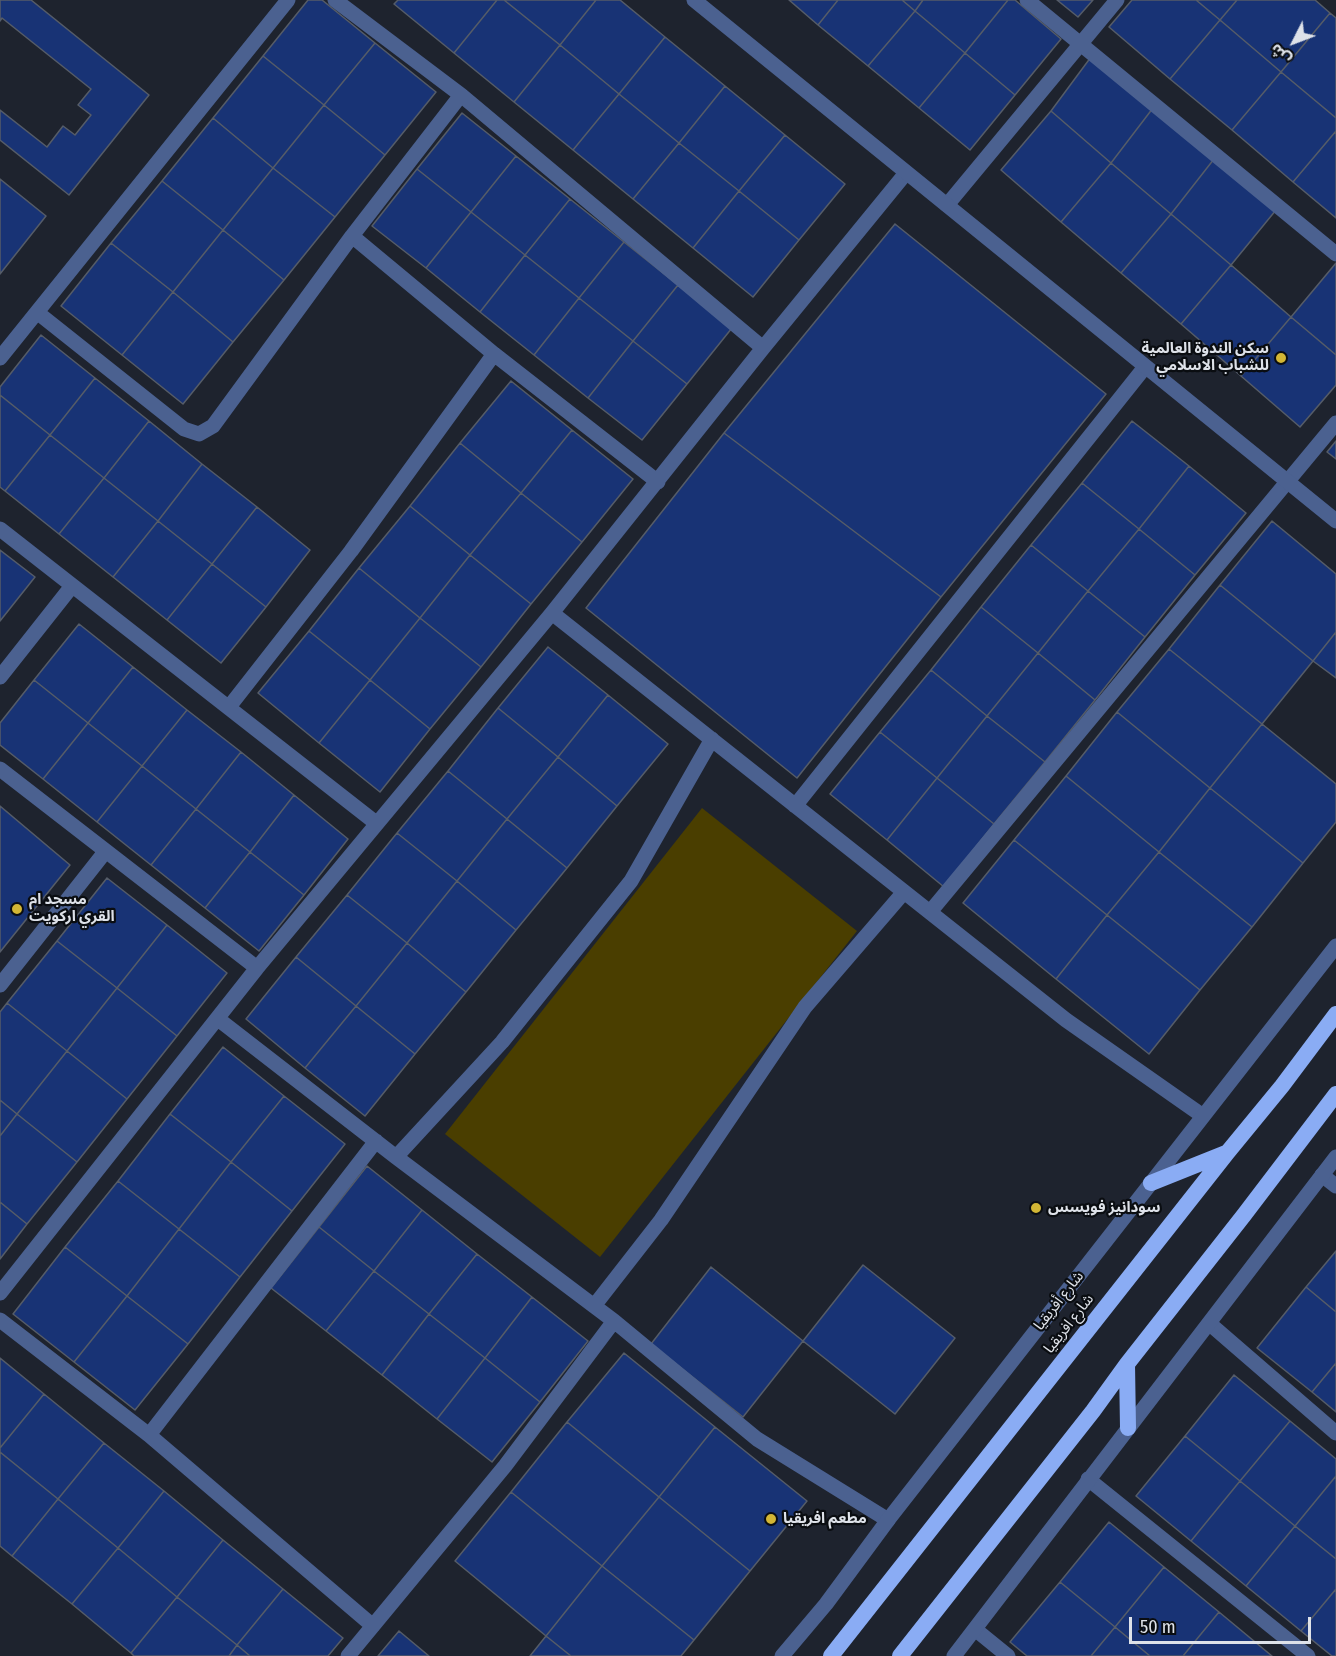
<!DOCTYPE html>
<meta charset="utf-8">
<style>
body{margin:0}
#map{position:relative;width:1336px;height:1656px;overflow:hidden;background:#1e232e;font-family:"Fira Sans Condensed","Noto Sans Arabic",sans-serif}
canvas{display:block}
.north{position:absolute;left:1264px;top:12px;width:60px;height:60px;-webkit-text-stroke:4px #0a0d11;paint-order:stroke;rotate:228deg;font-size:16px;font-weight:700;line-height:24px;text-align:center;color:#dee2e9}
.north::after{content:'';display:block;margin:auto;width:21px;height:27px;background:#dee2e9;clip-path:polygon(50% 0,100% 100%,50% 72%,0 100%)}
.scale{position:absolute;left:1129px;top:1617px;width:182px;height:27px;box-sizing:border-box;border:3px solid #dee2e9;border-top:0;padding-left:8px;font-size:18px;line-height:21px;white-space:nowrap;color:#dee2e9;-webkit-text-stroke:4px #0a0d11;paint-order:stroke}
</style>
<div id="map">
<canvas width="1336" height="1656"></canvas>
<div class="north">ش</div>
<div class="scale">50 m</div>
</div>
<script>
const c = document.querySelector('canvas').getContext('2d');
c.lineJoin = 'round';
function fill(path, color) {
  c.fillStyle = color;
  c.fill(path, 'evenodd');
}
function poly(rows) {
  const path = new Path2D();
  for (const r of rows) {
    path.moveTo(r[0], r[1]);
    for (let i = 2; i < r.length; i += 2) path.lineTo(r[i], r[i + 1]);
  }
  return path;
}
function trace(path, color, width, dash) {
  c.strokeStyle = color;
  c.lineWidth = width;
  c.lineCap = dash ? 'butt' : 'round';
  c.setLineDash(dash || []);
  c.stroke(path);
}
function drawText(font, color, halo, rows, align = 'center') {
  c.font = font + ' "Fira Sans Condensed","Noto Sans Arabic",sans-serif';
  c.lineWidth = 4.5;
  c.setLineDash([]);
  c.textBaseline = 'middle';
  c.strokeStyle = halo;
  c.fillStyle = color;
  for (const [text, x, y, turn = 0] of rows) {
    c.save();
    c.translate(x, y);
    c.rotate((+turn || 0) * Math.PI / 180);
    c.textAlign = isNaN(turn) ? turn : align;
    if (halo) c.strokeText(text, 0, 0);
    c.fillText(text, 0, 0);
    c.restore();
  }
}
const green = poly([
 [702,808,857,931,600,1257,445,1134]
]);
const building = poly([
 [0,0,31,0,149,95,69,195,0,140,0,110,47,147,63,126,75,135,91,115,78,105,91,89,2,18,0,21,0,0],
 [308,0,322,0,375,43,324,105,263,56,308,0],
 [398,0,497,0,454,53,394,4,398,0],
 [497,0,504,0,560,45,514,102,454,53,497,0],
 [504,0,596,0,560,45,504,0],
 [596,0,620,0,665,37,619,94,560,45,596,0],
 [789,0,838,0,818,25,789,0],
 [838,0,902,0,915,11,868,66,818,25,838,0],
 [902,0,923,0,915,11,902,0],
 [923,0,1008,0,965,53,915,11,923,0],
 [1008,0,1015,0,1061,39,1015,95,965,53,1008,0],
 [1057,0,1093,0,1078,17,1057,0],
 [1132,0,1196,0,1220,20,1170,79,1109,27,1132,0],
 [1196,0,1237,0,1220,20,1196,0],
 [1237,0,1315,0,1330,13,1281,72,1220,20,1237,0],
 [915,11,965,53,919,108,868,66,915,11],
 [1330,13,1336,18,1336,118,1281,72,1330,13],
 [1220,20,1281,72,1232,130,1170,79,1220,20],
 [665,37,725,86,679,143,619,94,665,37],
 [375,43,436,92,385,155,324,105,375,43],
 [560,45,619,94,573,150,514,102,560,45],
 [965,53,1015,95,970,150,919,108,965,53],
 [263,56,324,105,273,168,213,118,263,56],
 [1091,57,1153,108,1111,163,1051,111,1091,57],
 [1281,72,1336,118,1336,131,1293,182,1232,130,1281,72],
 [725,86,785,135,739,191,679,143,725,86],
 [619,94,679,143,633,199,573,150,619,94],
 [324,105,385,155,335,217,273,168,324,105],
 [1153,108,1214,159,1171,214,1111,163,1153,108],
 [1051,111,1111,163,1061,222,1001,170,1051,111],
 [462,113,516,156,471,212,417,169,462,113],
 [213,118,273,168,223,230,162,181,213,118],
 [1336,131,1336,218,1293,182,1336,131],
 [785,135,845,184,799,240,739,191,785,135],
 [679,143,739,191,693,248,633,199,679,143],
 [516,156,570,199,525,255,471,212,516,156],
 [1214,159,1276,210,1231,265,1171,214,1214,159],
 [1111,163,1171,214,1121,273,1061,222,1111,163],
 [273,168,335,217,284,280,223,230,273,168],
 [417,169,471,212,426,268,372,226,417,169],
 [0,179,46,216,0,274,0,179],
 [162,181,223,230,173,292,111,243,162,181],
 [739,191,799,240,753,297,693,248,739,191],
 [570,199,624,242,579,298,525,255,570,199],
 [471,212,525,255,480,312,426,268,471,212],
 [1171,214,1231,265,1181,324,1121,273,1171,214],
 [895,224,1106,394,941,597,724,433,895,224],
 [223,230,284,280,233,342,173,292,223,230],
 [624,242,678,285,633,341,579,298,624,242],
 [111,243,173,292,122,355,61,306,111,243],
 [525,255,579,298,534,355,480,312,525,255],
 [1336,263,1336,355,1291,317,1336,263],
 [1231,265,1291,317,1241,376,1181,324,1231,265],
 [678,285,732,328,687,384,633,341,678,285],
 [173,292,233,342,183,404,122,355,173,292],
 [579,298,633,341,588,398,534,355,579,298],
 [1291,317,1336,355,1336,385,1300,427,1241,376,1291,317],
 [41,335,95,378,50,435,0,395,0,387,41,335],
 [633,341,687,384,642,440,588,398,633,341],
 [95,378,149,421,104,478,50,435,95,378],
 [511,381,572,430,521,493,460,443,511,381],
 [0,395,50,435,5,491,0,487,0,395],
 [149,421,202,464,158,521,104,478,149,421],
 [1132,421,1189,466,1139,529,1082,483,1132,421],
 [572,430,633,479,582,542,521,493,572,430],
 [724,433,941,597,797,778,586,608,724,433],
 [50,435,104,478,59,534,5,491,50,435],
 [1336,441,1336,459,1327,452,1336,441],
 [460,443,521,493,470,555,410,506,460,443],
 [202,464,257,507,212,564,158,521,202,464],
 [1189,466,1246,513,1195,575,1139,529,1189,466],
 [104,478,158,521,113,577,59,534,104,478],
 [1082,483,1139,529,1088,591,1031,545,1082,483],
 [521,493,582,542,531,604,470,555,521,493],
 [410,506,470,555,420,618,359,568,410,506],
 [257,507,310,550,266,607,212,564,257,507],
 [158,521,212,564,167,620,113,577,158,521],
 [1272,521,1336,574,1336,632,1313,661,1220,585,1272,521],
 [1139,529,1195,575,1145,637,1088,591,1139,529],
 [1031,545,1088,591,1038,653,981,607,1031,545],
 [0,550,35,577,0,621,0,550],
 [470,555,531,604,481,667,420,618,470,555],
 [212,564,266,607,221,663,167,620,212,564],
 [359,568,420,618,370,680,309,631,359,568],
 [1220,585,1313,661,1262,724,1169,649,1220,585],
 [1088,591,1145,637,1095,700,1038,653,1088,591],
 [981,607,1038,653,987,716,931,670,981,607],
 [420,618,481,667,430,729,370,680,420,618],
 [79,624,133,667,88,723,34,680,79,624],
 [309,631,370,680,319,743,258,693,309,631],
 [1336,632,1336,678,1313,661,1336,632],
 [548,647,608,695,558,757,498,708,548,647],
 [1169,649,1262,724,1210,788,1117,712,1169,649],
 [1038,653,1095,700,1045,762,987,716,1038,653],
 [133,667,187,710,142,766,88,723,133,667],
 [931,670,987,716,937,778,880,732,931,670],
 [34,680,88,723,43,779,0,745,0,723,34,680],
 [370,680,430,729,380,792,319,743,370,680],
 [608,695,668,744,617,806,558,757,608,695],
 [498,708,558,757,507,819,448,771,498,708],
 [187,710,241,752,196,809,142,766,187,710],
 [1117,712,1210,788,1159,852,1066,776,1117,712],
 [987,716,1045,762,994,824,937,778,987,716],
 [88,723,142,766,97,822,43,779,88,723],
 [1262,724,1336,784,1336,822,1303,863,1210,788,1262,724],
 [880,732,937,778,887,840,830,794,880,732],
 [241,752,294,795,250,852,196,809,241,752],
 [558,757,617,806,567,868,507,819,558,757],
 [142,766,196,809,151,865,97,822,142,766],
 [448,771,507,819,457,881,397,833,448,771],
 [1066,776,1159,852,1107,915,1014,840,1066,776],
 [937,778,994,824,944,887,887,840,937,778],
 [1210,788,1303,863,1252,927,1159,852,1210,788],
 [294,795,348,839,304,895,250,852,294,795],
 [0,806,70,865,0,952,0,806],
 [196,809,250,852,205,908,151,865,196,809],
 [507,819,567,868,516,930,457,881,507,819],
 [397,833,457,881,407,943,347,895,397,833],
 [1014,840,1107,915,1056,979,963,903,1014,840],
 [250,852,304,895,259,951,205,908,250,852],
 [1159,852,1252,927,1200,990,1107,915,1159,852],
 [107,878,167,925,117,988,57,941,107,878],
 [457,881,516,930,466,992,407,943,457,881],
 [347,895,407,943,356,1006,296,957,347,895],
 [1107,915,1200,990,1149,1054,1056,979,1107,915],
 [167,925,227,973,177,1036,117,988,167,925],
 [57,941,117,988,67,1051,7,1003,57,941],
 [407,943,466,992,415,1054,356,1006,407,943],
 [296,957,356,1006,305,1068,246,1019,296,957],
 [117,988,177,1036,127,1099,67,1051,117,988],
 [7,1003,67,1051,17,1114,0,1100,0,1012,7,1003],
 [356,1006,415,1054,365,1116,305,1068,356,1006],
 [223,1047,284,1096,231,1162,170,1114,223,1047],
 [67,1051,127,1099,77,1162,17,1114,67,1051],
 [284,1096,345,1144,292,1211,231,1162,284,1096],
 [0,1100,17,1114,0,1136,0,1100],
 [17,1114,77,1162,27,1224,0,1202,0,1136,17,1114],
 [170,1114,231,1162,179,1229,118,1181,170,1114],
 [231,1162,292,1211,240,1277,179,1229,231,1162],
 [367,1166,422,1210,374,1271,319,1227,367,1166],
 [118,1181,179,1229,127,1296,65,1247,118,1181],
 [0,1202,27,1224,0,1259,0,1202],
 [422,1210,477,1254,429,1314,374,1271,422,1210],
 [319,1227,374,1271,326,1331,271,1288,319,1227],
 [179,1229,240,1277,188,1344,127,1296,179,1229],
 [65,1247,127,1296,74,1362,13,1314,65,1247],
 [1336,1251,1336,1312,1306,1287,1336,1251],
 [477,1254,532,1297,485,1358,429,1314,477,1254],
 [863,1265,955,1338,895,1414,803,1341,863,1265],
 [711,1267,803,1341,743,1417,651,1344,711,1267],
 [374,1271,429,1314,382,1375,326,1331,374,1271],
 [1306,1287,1336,1312,1336,1363,1312,1392,1257,1348,1306,1287],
 [127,1296,188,1344,135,1410,74,1362,127,1296],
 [532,1297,588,1341,540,1402,485,1358,532,1297],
 [429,1314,485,1358,437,1419,382,1375,429,1314],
 [624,1353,715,1427,659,1497,567,1422,624,1353],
 [0,1358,44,1394,0,1448,0,1358],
 [485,1358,540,1402,492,1462,437,1419,485,1358],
 [1336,1363,1336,1412,1312,1392,1336,1363],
 [1234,1375,1290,1421,1240,1481,1185,1436,1234,1375],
 [44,1394,104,1443,58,1499,0,1452,0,1448,44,1394],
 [1290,1421,1336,1459,1336,1476,1295,1526,1240,1481,1290,1421],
 [567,1422,659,1497,602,1566,511,1492,567,1422],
 [715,1427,807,1501,750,1571,659,1497,715,1427],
 [1185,1436,1240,1481,1191,1541,1136,1496,1185,1436],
 [104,1443,164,1491,118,1548,58,1499,104,1443],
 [0,1452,58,1499,12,1556,0,1546,0,1452],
 [1336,1476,1336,1559,1295,1526,1336,1476],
 [1240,1481,1295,1526,1246,1586,1191,1541,1240,1481],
 [164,1491,223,1540,177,1597,118,1548,164,1491],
 [511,1492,602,1566,546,1636,455,1561,511,1492],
 [659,1497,750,1571,694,1640,602,1566,659,1497],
 [58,1499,118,1548,72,1604,12,1556,58,1499],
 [1109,1522,1164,1567,1115,1627,1060,1582,1109,1522],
 [1295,1526,1336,1559,1336,1589,1301,1631,1246,1586,1295,1526],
 [223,1540,283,1589,237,1645,177,1597,223,1540],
 [118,1548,177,1597,131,1653,72,1604,118,1548],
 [602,1566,694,1640,681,1656,571,1656,546,1636,602,1566],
 [1164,1567,1219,1612,1183,1656,1150,1656,1115,1627,1164,1567],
 [1060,1582,1115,1627,1091,1656,1027,1656,1010,1642,1060,1582],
 [283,1589,343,1638,328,1656,250,1656,237,1645,283,1589],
 [1336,1589,1336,1656,1332,1656,1301,1631,1336,1589],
 [177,1597,237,1645,229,1656,134,1656,131,1653,177,1597],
 [1219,1612,1272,1656,1183,1656,1219,1612],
 [1115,1627,1150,1656,1091,1656,1115,1627],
 [399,1631,429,1656,378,1656,399,1631],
 [546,1636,571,1656,530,1656,546,1636],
 [237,1645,250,1656,229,1656,237,1645]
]);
const minor = poly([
 [335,0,461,95,763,348],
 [1027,0,1336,254],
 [947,205,1117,0],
 [352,236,494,354,658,482],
 [38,313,184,429,199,434,213,426,352,236,461,95],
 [0,358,288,0],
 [0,529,376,823],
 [552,613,1066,1020,1203,1116],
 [0,677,72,586],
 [229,707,351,551,494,354],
 [0,769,257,968],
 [795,806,1145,367],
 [930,912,1336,423],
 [0,985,105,852],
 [218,1019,396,1157,614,1321,757,1439,888,1520],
 [396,1157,502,1042,631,881,712,739],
 [1322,1175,1336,1186],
 [0,1293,257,968,552,613,763,348,906,173],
 [594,1306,661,1220,805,1007,904,892],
 [0,1320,149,1435,373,1626],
 [1210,1324,1336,1433],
 [149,1435,376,1141],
 [1088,1479,1308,1656],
 [976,1630,1008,1656],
 [348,1656,505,1466,614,1321]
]);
const tertiary = poly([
 [694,0,1336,521],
 [782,1656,826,1604,888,1520,1336,946],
 [954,1656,1336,1157]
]);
const trunk = poly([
 [1151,1183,1226,1153],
 [1127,1364,1128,1428],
 [831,1656,1227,1153,1282,1086,1336,1014],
 [900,1656,1093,1411,1127,1364,1244,1215,1336,1094]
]);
const markers = [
 [1281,358,6,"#d2b635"],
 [17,909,6,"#d2b635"],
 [1036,1208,6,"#d2b635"],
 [771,1519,6,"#d2b635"]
];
const poiNames = [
 ["سكن الندوة العالمية",1269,349,"right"],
 ["للشباب الاسلامي",1269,366,"right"],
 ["مسجد ام",29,900],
 ["القري اركويت",29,917],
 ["سودانيز فويسس",1048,1208],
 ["مطعم افريقيا",783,1519]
];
const streetNames = [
 ["شارع أفريقيا",1059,1301,-52],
 ["شارع افريقيا",1069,1324,-52]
];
fill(green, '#4a3e00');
fill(building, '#183375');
trace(building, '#555c68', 1.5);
trace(minor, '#4b6190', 15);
trace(tertiary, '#4b6190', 15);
trace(trunk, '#8aacf4', 16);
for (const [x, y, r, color] of markers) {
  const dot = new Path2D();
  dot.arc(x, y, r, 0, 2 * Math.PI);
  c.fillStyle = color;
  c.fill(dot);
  trace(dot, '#0a0d11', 2);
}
drawText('bold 15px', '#dee2e9', '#0a0d11', poiNames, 'left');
drawText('15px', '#dee2e9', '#0a0d11', streetNames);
</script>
